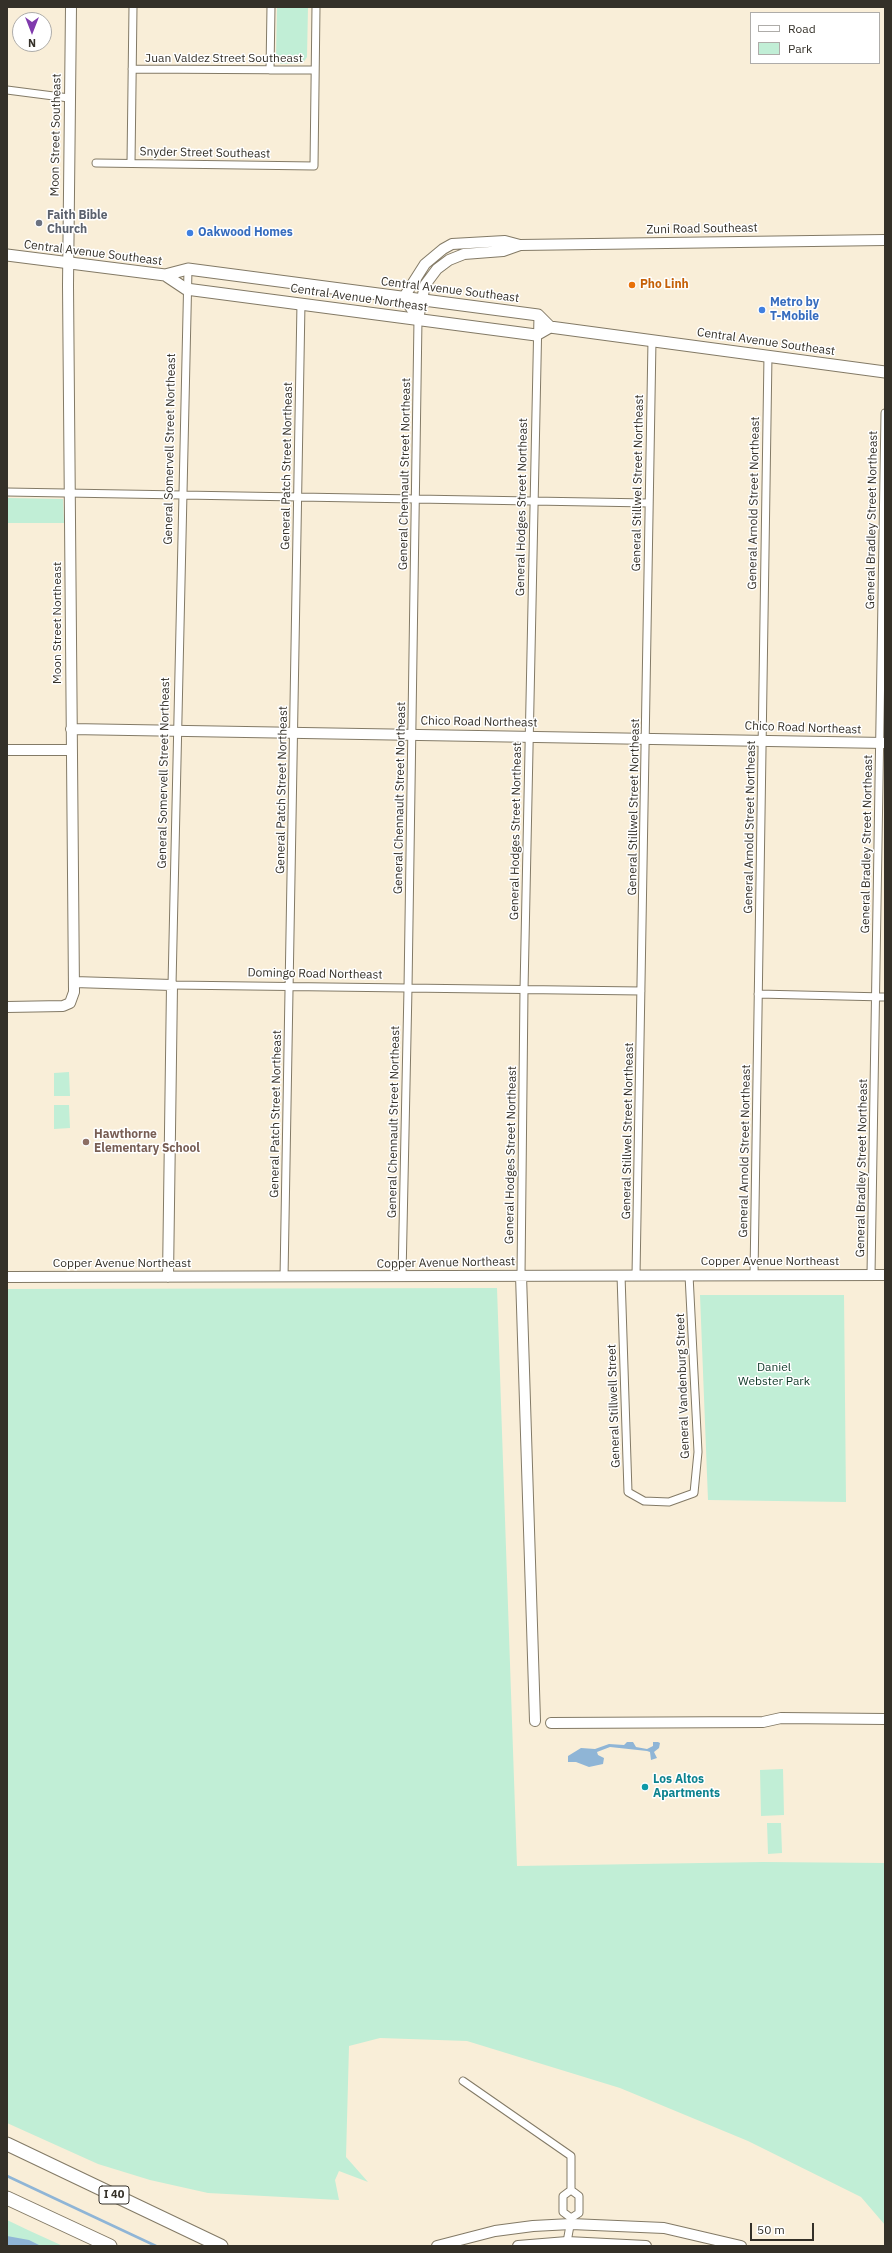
<!DOCTYPE html>
<style>
body{margin:0}
#map{position:relative;width:892px;height:2253px;overflow:hidden;background:#f9eed8;font-family:"IBM Plex Sans",sans-serif}
canvas{display:block}
.frame{position:absolute;inset:0;border:8px solid #343028;pointer-events:none}
.legend{position:absolute;left:750px;top:12px;width:130px;height:52px;box-sizing:border-box;background:#fff;border:1px solid #aeaca9;margin:0;padding:5px 7px;list-style:none;font-size:12px;color:#343028}
.legend li{display:flex;align-items:center;gap:8px;height:20px}
.legend b{width:20px;border:1px solid #aeaca9}
.north{position:absolute;left:12px;top:12px;width:40px;height:40px;box-sizing:border-box;background:#fff;border:1px solid #aeaca9;border-radius:50%;rotate:180deg;font-size:11px;font-weight:700;line-height:16px;text-align:center;color:#343028}
.north::after{content:'';display:block;margin:auto;width:14px;height:18px;background:#803aad;clip-path:polygon(50% 0,100% 100%,50% 72%,0 100%)}
.scale{position:absolute;left:750px;top:2223px;width:64px;height:18px;box-sizing:border-box;border:2px solid #343028;border-top:0;padding-left:5px;font-size:12px;line-height:14px;white-space:nowrap;color:#343028;-webkit-text-stroke:3px #fff;paint-order:stroke}
</style>
<div id="map">
<canvas width="892" height="2253"></canvas>
<div class="frame"></div>
<ul class="legend">
<li><b style="height:5px;background:#fff"></b>Road</li>
<li><b style="height:11px;background:#c1eed6"></b>Park</li>
</ul>
<div class="north">N</div>
<div class="scale">50 m</div>
</div>
<script>
const c = document.querySelector('canvas').getContext('2d');
c.lineJoin = 'round';
function fill(path, color) {
  c.fillStyle = color;
  c.fill(path, 'evenodd');
}
function poly(rows) {
  const path = new Path2D();
  for (const r of rows) {
    path.moveTo(r[0], r[1]);
    for (let i = 2; i < r.length; i += 2) path.lineTo(r[i], r[i + 1]);
  }
  return path;
}
function trace(path, color, width, dash) {
  c.strokeStyle = color;
  c.lineWidth = width;
  c.lineCap = dash ? 'butt' : 'round';
  c.setLineDash(dash || []);
  c.stroke(path);
}
function drawText(font, color, halo, rows, align = 'center') {
  c.font = font + ' "IBM Plex Sans",sans-serif';
  c.lineWidth = 3;
  c.setLineDash([]);
  c.textBaseline = 'middle';
  c.strokeStyle = halo;
  c.fillStyle = color;
  for (const [text, x, y, turn = 0] of rows) {
    c.save();
    c.translate(x, y);
    c.rotate((+turn || 0) * Math.PI / 180);
    c.textAlign = isNaN(turn) ? turn : align;
    if (halo) c.strokeText(text, 0, 0);
    c.fillText(text, 0, 0);
    c.restore();
  }
}
const green = poly([
 [277,7,308,7,307,57,303,63,281,64,276,58],
 [7,498,63,499,64,523,8,523],
 [69,1072,70,1096,54,1096,54,1073],
 [54,1105,69,1105,70,1128,54,1129],
 [497,1288,517,1866,763,1862,885,1863,885,2225,861,2197,748,2141,620,2088,467,2041,380,2038,349,2046,346,2157,368,2182,339,2171,335,2180,339,2200,208,2193,150,2180,98,2164,7,2123,7,1289],
 [700,1295,844,1295,846,1502,708,1500],
 [783,1769,784,1815,761,1816,760,1770],
 [767,1823,781,1823,782,1853,768,1854],
 [7,2220,30,2231,63,2246,7,2246]
]);
const water = poly([
 [627,1742,633,1742,636,1747,647,1749,653,1746,653,1742,658,1742,660,1743,659,1748,654,1752,657,1758,651,1760,650,1752,647,1751,610,1747,597,1752,598,1755,604,1758,603,1764,589,1767,576,1762,568,1762,568,1756,581,1748,595,1749,609,1744,624,1745],
 [7,2236,29,2240,41,2246,7,2246]
]);
const stream = poly([
 [7,2176,156,2246]
]);
const street = poly([
 [132,69,315,70],
 [270,70,271,7],
 [7,90,69,98],
 [96,163,314,166,316,7],
 [131,163,133,7],
 [188,269,172,985,641,991],
 [7,492,649,503],
 [758,994,885,997],
 [871,1274,885,413],
 [521,1275,524,990,538,315],
 [621,1275,628,1492,644,1501,669,1502,694,1493,698,1452,689,1275],
 [636,1275,652,340],
 [754,1275,768,355],
 [284,1277,301,303],
 [402,1277,408,988,418,319],
 [463,2081,571,2156,571,2190,563,2196,563,2212,571,2218],
 [571,2190,579,2196,579,2213,571,2218],
 [567,2242,571,2220]
]);
const secondary = poly([
 [418,319,404,297,425,264,443,249,452,244,505,241,520,245,885,240],
 [418,319,425,285,437,269,449,260,464,254,503,251,520,245],
 [71,729,885,743],
 [7,750,71,750],
 [74,982,172,985,168,1277],
 [7,1007,63,1006,70,1003,74,992,68,285,71,7],
 [521,1275,535,1721],
 [7,1277,885,1275],
 [551,1723,763,1722,781,1718,885,1719],
 [437,2246,495,2231,533,2226,571,2224,664,2228,741,2246],
 [518,2246,567,2242,646,2246]
]);
const primary = poly([
 [7,255,165,275,188,269,538,315,550,327,885,372],
 [165,275,186,289,536,335,550,327]
]);
const highway = poly([
 [7,2144,221,2246],
 [7,2198,110,2246]
]);
const markers = [
 [39,223,4,"#6b7280"],
 [190,233,4,"#3f7fe0"],
 [632,285,4,"#e8710a"],
 [762,310,4,"#3f7fe0"],
 [86,1142,4,"#8d6e63"],
 [645,1787,4,"#0f9aa8"]
];
const shields = [
 [114,2195,30]
];
const shieldNames = [
 ["I 40",114,2195]
];
const streetNames = [
 ["Juan Valdez Street Southeast",224,59],
 ["Moon Street Southeast",56,135,-89],
 ["Snyder Street Southeast",205,153,1],
 ["Zuni Road Southeast",702,229,-1],
 ["Central Avenue Southeast",93,253,7],
 ["Central Avenue Southeast",450,290,7],
 ["Central Avenue Northeast",359,298,8],
 ["Central Avenue Southeast",766,342,8],
 ["General Somervell Street Northeast",170,449,-89],
 ["General Patch Street Northeast",287,466,-89],
 ["General Chennault Street Northeast",405,474,-89],
 ["General Stillwel Street Northeast",638,483,-89],
 ["General Arnold Street Northeast",754,503,-89],
 ["General Hodges Street Northeast",522,507,-89],
 ["General Bradley Street Northeast",872,520,-89],
 ["Moon Street Northeast",58,623,-90],
 ["Chico Road Northeast",479,722,1],
 ["Chico Road Northeast",803,728,2],
 ["General Somervell Street Northeast",164,773,-89],
 ["General Patch Street Northeast",282,790,-89],
 ["General Chennault Street Northeast",400,798,-89],
 ["General Stillwel Street Northeast",634,807,-89],
 ["General Arnold Street Northeast",750,827,-89],
 ["General Hodges Street Northeast",516,831,-89],
 ["General Bradley Street Northeast",867,844,-89],
 ["Domingo Road Northeast",315,974,1],
 ["General Patch Street Northeast",276,1114,-89],
 ["General Chennault Street Northeast",394,1122,-89],
 ["General Stillwel Street Northeast",628,1131,-89],
 ["General Arnold Street Northeast",745,1151,-89],
 ["General Hodges Street Northeast",511,1155,-89],
 ["General Bradley Street Northeast",862,1168,-89],
 ["Copper Avenue Northeast",770,1262],
 ["Copper Avenue Northeast",446,1263,-1],
 ["Copper Avenue Northeast",122,1264],
 ["General Vandenburg Street",683,1386,-92],
 ["General Stillwell Street",614,1406,-92]
];
const worshipNames = [
 ["Faith Bible",47,216],
 ["Church",47,230]
];
const shopNames = [
 ["Oakwood Homes",198,233],
 ["Metro by",770,303],
 ["T-Mobile",770,317]
];
const foodNames = [
 ["Pho Linh",640,285]
];
const educationNames = [
 ["Hawthorne",94,1135],
 ["Elementary School",94,1149]
];
const parkNames = [
 ["Daniel",774,1368],
 ["Webster Park",774,1382]
];
const cultureNames = [
 ["Los Altos",653,1780],
 ["Apartments",653,1794]
];
fill(green, '#c1eed6');
fill(water, '#8fb5d6');
trace(stream, '#8fb5d6', 2.5);
trace(street, '#837a66', 9);
trace(secondary, '#837a66', 12);
trace(primary, '#837a66', 13);
trace(highway, '#837a66', 15);
trace(street, '#fff', 7);
trace(secondary, '#fff', 10);
trace(primary, '#fff', 11);
trace(highway, '#fff', 13);
for (const [x, y, r, color] of markers) {
  const dot = new Path2D();
  dot.arc(x, y, r, 0, 2 * Math.PI);
  c.fillStyle = color;
  c.fill(dot);
  trace(dot, '#fff', 1.5);
}
for (const [x, y, w] of shields) {
  const box = new Path2D();
  box.roundRect(x - w / 2, y - 9, w, 18, 3);
  c.fillStyle = '#fff';
  c.fill(box);
  trace(box, '#343028', 1);
}
drawText('bold 11px', '#343028', null, shieldNames);
drawText('12px', '#343028', '#fff', streetNames);
drawText('bold 12px', '#5b616d', '#fff', worshipNames, 'left');
drawText('bold 12px', '#366cbe', '#fff', shopNames, 'left');
drawText('bold 12px', '#c56008', '#fff', foodNames, 'left');
drawText('bold 12px', '#785e54', '#fff', educationNames, 'left');
drawText('12px', '#0c3625', '#fff', parkNames);
drawText('bold 12px', '#0d838f', '#fff', cultureNames, 'left');
</script>
